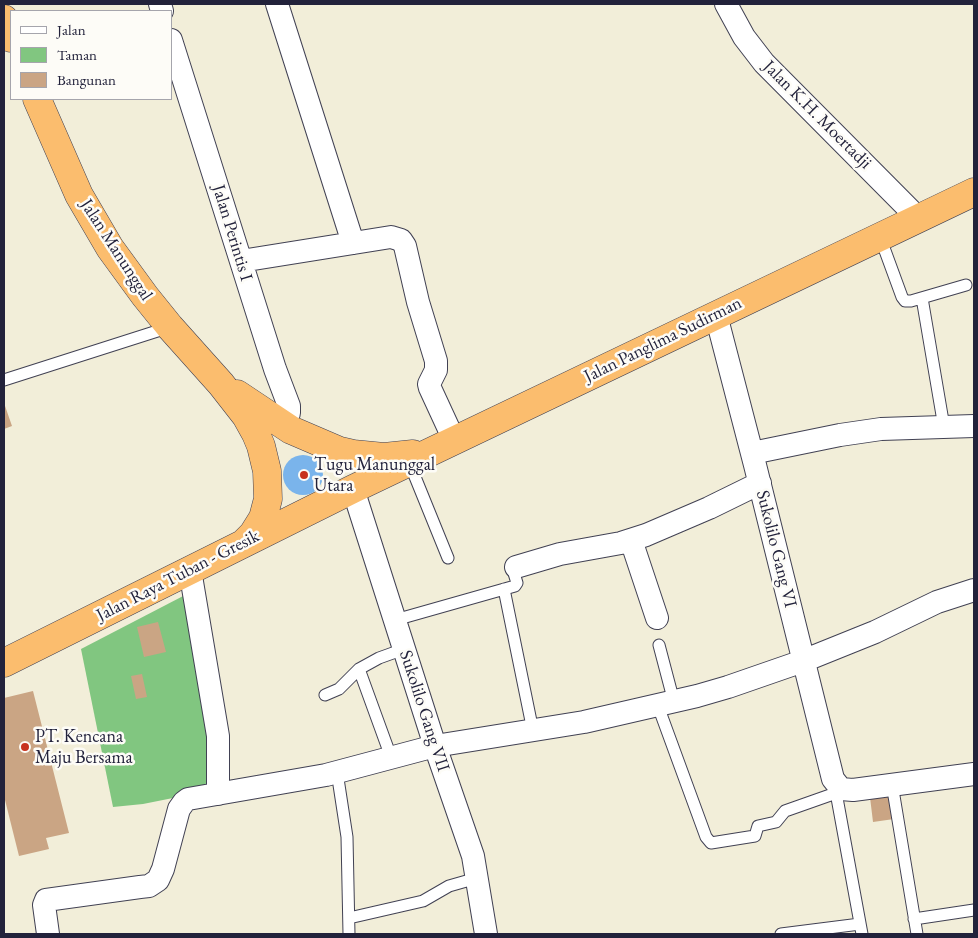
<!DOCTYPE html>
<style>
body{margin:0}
#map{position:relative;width:978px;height:938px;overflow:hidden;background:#f2eed9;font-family:"EB Garamond",serif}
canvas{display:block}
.frame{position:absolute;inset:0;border:5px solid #22223b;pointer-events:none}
.legend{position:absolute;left:10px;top:10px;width:162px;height:90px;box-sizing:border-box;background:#fdfcf7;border:1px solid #a5a5ac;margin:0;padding:6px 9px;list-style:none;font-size:15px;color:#22223b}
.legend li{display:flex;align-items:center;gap:10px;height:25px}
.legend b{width:25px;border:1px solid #a5a5ac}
</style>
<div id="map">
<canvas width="978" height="938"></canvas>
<div class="frame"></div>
<ul class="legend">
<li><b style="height:6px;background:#fff"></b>Jalan</li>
<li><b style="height:14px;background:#81c680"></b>Taman</li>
<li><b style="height:14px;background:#caa584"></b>Bangunan</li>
</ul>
</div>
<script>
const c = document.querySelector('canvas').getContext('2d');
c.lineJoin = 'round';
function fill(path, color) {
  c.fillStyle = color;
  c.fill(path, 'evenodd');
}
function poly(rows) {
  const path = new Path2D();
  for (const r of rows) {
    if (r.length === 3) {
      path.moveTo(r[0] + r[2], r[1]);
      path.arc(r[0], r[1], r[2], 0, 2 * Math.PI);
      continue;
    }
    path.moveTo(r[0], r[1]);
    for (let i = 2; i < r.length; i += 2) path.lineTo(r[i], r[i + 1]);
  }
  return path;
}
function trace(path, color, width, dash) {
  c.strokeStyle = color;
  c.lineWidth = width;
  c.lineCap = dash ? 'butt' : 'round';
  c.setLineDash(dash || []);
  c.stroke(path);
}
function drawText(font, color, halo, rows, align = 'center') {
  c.font = font + ' "EB Garamond",serif';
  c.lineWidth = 5;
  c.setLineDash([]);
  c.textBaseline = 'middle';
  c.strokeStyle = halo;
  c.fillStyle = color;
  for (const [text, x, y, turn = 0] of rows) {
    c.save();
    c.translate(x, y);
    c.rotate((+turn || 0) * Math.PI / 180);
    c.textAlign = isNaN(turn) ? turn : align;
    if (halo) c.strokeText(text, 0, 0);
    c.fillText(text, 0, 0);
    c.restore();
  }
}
const green = poly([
 [187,594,206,716,213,790,143,804,113,807,81,649]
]);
const water = poly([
 [303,475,20]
]);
const building = poly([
 [4,403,12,426,4,429],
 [158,622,166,652,144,657,137,627],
 [142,674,147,697,136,699,131,676],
 [33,691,69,833,46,838,49,849,19,856,4,796,4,698],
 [889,786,894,819,873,822,869,789]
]);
const lane = poly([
 [880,237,902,297,905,301,911,301,966,285],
 [922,298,944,427],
 [4,380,170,327],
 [409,462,448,558],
 [504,589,533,731],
 [395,620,515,586,517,583,513,570,516,567],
 [659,645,674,702],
 [359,669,391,757],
 [325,695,339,689,359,669,379,658,404,649],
 [658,706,706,837,711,843,755,836,758,826,776,822,785,811,836,793],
 [337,772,347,837,349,934],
 [892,784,917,934],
 [835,787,862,934],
 [349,918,423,901,449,886,477,878],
 [914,919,974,910],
 [781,934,860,924]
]);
const street = poly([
 [160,4,162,11],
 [277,4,353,243],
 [726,4,744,37,764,63,918,218],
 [171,40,275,369,289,406,289,413,280,424],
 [241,261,391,237,401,240,405,246,418,302,436,361,436,370,429,384,430,388,454,440],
 [716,315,755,465,833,779,841,789,853,790,974,774],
 [752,453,840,435,881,429,974,426],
 [353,489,435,746,473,856,486,934],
 [631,540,657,618],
 [516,567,560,554,621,543,646,535,709,508,760,483],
 [190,570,218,736,218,794],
 [48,934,44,905,46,900,140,887,149,886,158,880,163,869,179,809,184,802,188,799,326,775,435,746,584,722,697,696,728,687,803,661,875,632,937,602,974,590]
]);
const highway = poly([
 [4,19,11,38],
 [37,99,79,195,110,248,145,296,170,327,221,384,246,416,256,434,261,446,267,471,268,499,263,518,253,534,245,542],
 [237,394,291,430,340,451,353,454,384,457,413,454],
 [4,663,353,489,974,192]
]);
const markers = [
 [304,475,5,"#c8321e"],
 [25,747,5,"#c8321e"]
];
const streetNames = [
 ["Jalan K.H. Moertadji",817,115,45],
 ["Jalan Perintis I",232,233,73],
 ["Jalan Manunggal",116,250,57],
 ["Jalan Panglima Sudirman",663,340,-26],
 ["Sukolilo Gang VI",776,549,76],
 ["Jalan Raya Tuban - Gresik",178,576,-27],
 ["Sukolilo Gang VII",424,711,72]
];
const poiNames = [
 ["Tugu Manunggal",314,465],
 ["Utara",314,486],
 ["PT. Kencana",35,737],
 ["Maju Bersama",35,758]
];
fill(green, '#81c680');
fill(water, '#7ab4eb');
fill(building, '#caa584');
trace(lane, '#414153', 13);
trace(street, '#414153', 24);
trace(highway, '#414153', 29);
trace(lane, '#fff', 11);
trace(street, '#fff', 22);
trace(highway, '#fbbd6e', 28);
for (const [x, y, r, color] of markers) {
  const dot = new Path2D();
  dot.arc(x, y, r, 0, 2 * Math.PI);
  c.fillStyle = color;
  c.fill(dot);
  trace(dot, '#fdfcf7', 2);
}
drawText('18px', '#22223b', '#fdfcf7', streetNames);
drawText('18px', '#22223b', '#fdfcf7', poiNames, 'left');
</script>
